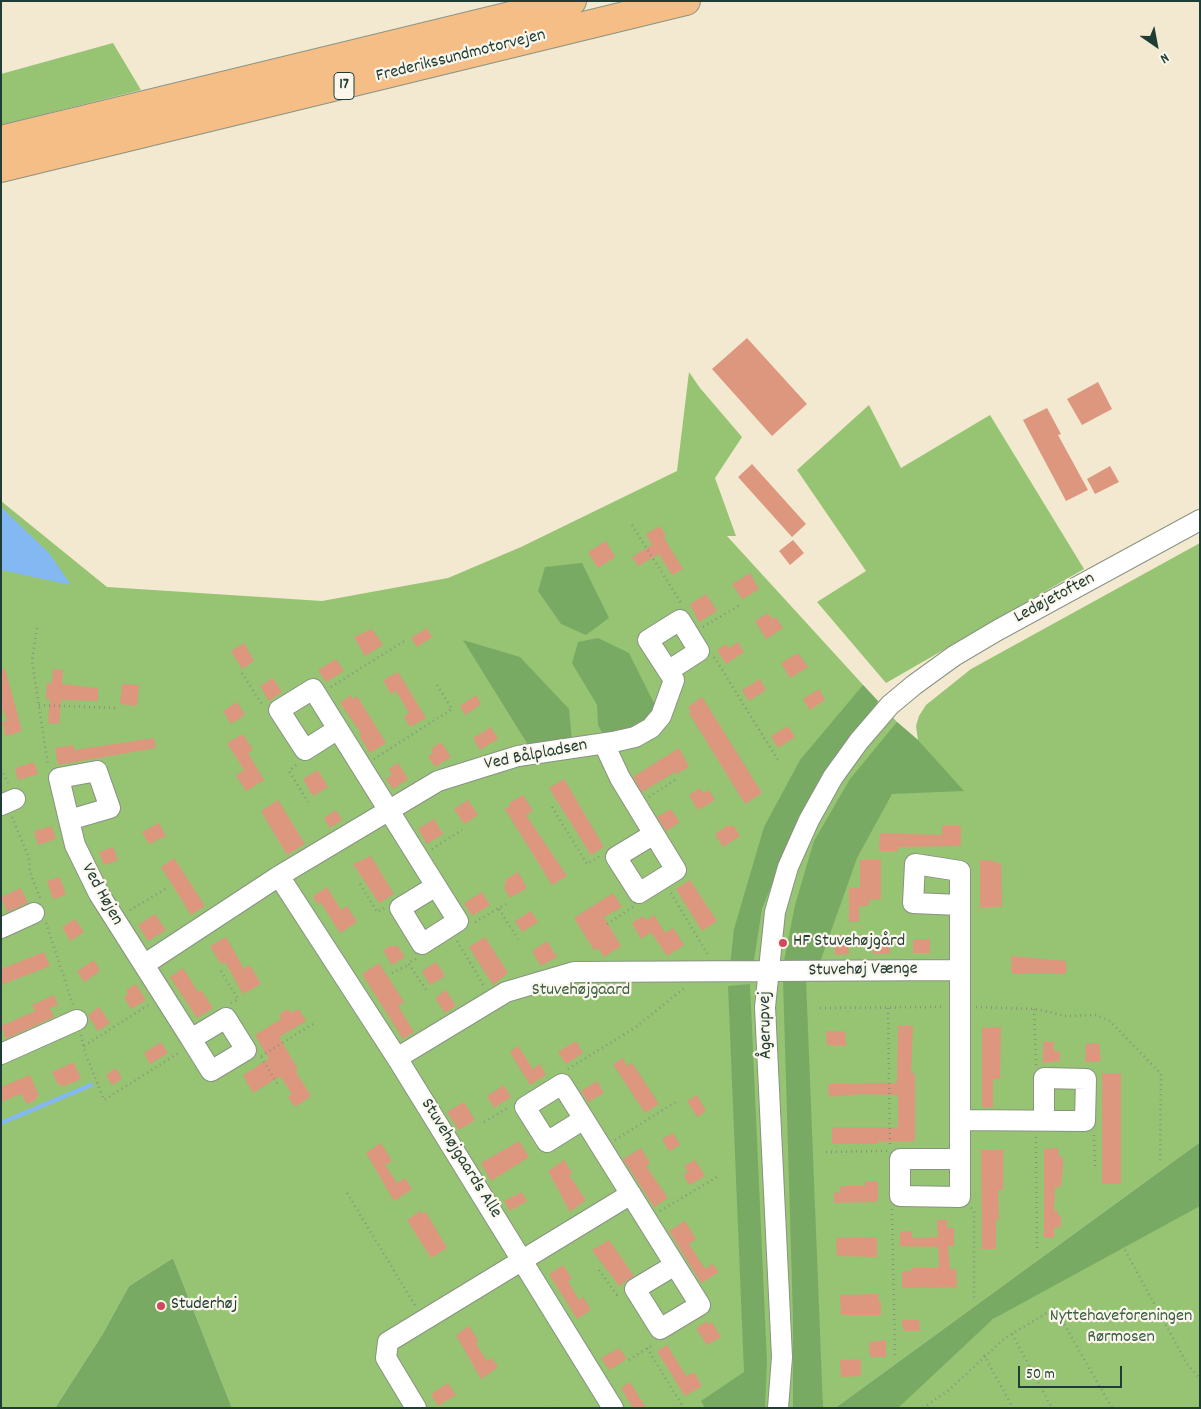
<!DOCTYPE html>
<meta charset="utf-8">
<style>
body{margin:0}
#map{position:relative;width:1201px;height:1409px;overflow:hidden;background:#f2e9d0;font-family:Dekko,sans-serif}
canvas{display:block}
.frame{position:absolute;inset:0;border:2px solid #1f3d34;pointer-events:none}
.north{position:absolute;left:1131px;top:20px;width:50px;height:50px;-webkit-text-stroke:4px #fbf7ec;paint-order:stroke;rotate:147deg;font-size:14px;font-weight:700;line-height:20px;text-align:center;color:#1f3d34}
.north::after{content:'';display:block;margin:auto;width:18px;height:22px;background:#1f3d34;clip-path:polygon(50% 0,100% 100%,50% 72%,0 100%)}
.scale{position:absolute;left:1018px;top:1366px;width:104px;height:22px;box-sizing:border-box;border:2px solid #1f3d34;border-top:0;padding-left:6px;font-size:15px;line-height:18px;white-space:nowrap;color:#1f3d34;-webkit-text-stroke:4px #fbf7ec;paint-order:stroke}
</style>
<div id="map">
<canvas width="1201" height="1409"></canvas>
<div class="frame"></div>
<div class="north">N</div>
<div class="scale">50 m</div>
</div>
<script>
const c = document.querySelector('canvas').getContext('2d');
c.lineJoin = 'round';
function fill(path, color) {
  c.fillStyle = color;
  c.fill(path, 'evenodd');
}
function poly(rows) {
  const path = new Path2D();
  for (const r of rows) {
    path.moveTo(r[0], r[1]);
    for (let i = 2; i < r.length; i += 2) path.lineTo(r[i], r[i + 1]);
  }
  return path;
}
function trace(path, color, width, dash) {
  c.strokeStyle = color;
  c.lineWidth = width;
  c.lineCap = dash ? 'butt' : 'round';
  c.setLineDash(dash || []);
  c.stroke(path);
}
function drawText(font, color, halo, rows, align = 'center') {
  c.font = font + ' Dekko,sans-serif';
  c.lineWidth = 4.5;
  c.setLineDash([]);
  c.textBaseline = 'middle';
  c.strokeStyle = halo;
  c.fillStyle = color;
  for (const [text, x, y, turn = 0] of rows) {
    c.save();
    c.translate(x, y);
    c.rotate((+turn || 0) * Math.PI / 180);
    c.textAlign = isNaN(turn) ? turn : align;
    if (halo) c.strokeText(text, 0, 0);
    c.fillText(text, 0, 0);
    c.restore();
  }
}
const green = poly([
 [113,43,141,90,1,125,1,74],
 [689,372,700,388,742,437,715,478,736,536,727,536,897,722,918,740,916,726,919,716,926,705,971,669,1200,543,1200,1142,835,1408,232,1408,173,1258,129,1286,102,1335,55,1408,1,1408,1,501,107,587,322,601,448,578,521,547,677,471],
 [869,405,901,468,990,415,1084,569,886,683,817,602,866,571,797,470],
 [1200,1177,1200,1408,866,1408,993,1319]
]);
const forest = poly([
 [582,563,609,618,586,635,561,624,538,591,545,567],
 [598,638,629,653,658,711,650,723,604,736,598,725,597,705,572,663,578,642],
 [463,640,520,657,569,709,572,741,530,748],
 [863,685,878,701,826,774,782,859,762,909,753,966,730,966,734,929,764,827,800,760],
 [897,722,918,740,964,791,892,794,857,858,819,965,783,966,795,905,814,841,850,779],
 [783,979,806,979,823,1408,793,1408,793,1319],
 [750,984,767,1362,765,1408,705,1408,701,1401,744,1372,728,986],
 [1200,1142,1200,1206,993,1319,898,1408,835,1408],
 [173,1258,232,1408,55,1408,102,1335,129,1286]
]);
const water = poly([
 [1,507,49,553,71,585,1,570]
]);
const stream = poly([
 [1,1123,91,1085]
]);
const building = poly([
 [747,338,807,404,772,436,712,369],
 [1098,382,1112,409,1082,425,1067,399],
 [1047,408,1061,434,1058,435,1088,490,1066,501,1023,420],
 [752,464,806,524,792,537,738,477],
 [1110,466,1119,482,1095,494,1087,479],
 [660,526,666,536,664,538,683,569,672,575,659,554,638,566,632,557,652,545,646,534],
 [793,540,804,553,790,565,779,551],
 [606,541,615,557,598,568,588,552],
 [750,573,759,589,742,599,732,584],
 [706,594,717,611,699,622,690,604],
 [768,613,772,619,776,617,783,628,766,639,755,621],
 [427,628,432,637,417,647,411,638],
 [372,629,383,645,365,656,354,637],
 [738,642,744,652,726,664,717,650,726,644,728,648],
 [244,643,254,661,242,669,231,651],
 [798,653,808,667,790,678,781,663],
 [336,659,344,671,326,682,318,670],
 [1,669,5,669,22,731,6,736,2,722,7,721,1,705],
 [53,669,63,670,62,684,98,688,98,701,61,700,59,724,48,723,50,699,46,699,47,683,52,683],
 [398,672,426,718,410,727,404,717,409,713,396,691,391,694,383,680],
 [273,678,282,692,269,701,260,686],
 [760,679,766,690,749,701,742,690],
 [122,684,139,685,137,706,120,704],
 [819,689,825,700,810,710,803,699],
 [351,695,353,699,357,696,386,743,370,753,359,735,361,733,340,703],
 [476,695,481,704,465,715,460,706],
 [702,697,762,793,745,804,689,713,691,712,688,707],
 [237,702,245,715,231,724,223,711],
 [788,726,795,737,778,748,771,736],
 [491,727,498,739,480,750,473,738],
 [243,734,253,750,248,753,264,780,246,791,236,775,244,770,227,743],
 [154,738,156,748,58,765,55,748,73,745,74,750],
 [441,742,451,757,435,767,428,756,433,753,431,749],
 [679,748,689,767,676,774,675,772,642,792,633,777],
 [34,762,38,774,18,780,15,768],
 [398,763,408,779,393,789,386,779,392,775,389,769],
 [318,770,328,787,313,796,303,779],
 [564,779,604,847,591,855,549,788],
 [700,788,703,793,709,790,715,800,698,810,689,795],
 [523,795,533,811,526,815,567,876,552,885,505,809,510,806,509,803],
 [278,800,305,844,287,855,261,811],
 [468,800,478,815,464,824,454,809],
 [671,809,680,822,666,831,657,817],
 [336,810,342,820,330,828,324,818],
 [434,819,443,834,427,844,418,829],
 [159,823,166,836,149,844,142,832],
 [728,825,730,827,733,825,740,836,723,847,715,834],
 [52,826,56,839,38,845,34,831],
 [942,826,961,826,961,846,898,847,898,851,879,851,880,833,942,835],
 [113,847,118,860,104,865,99,852],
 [371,856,394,894,379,903,353,864],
 [174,858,205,906,191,915,161,867],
 [860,860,881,860,881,899,869,900,869,905,859,907,859,922,849,922,849,888,860,888],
 [980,860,995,861,995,863,1001,863,1002,907,980,907],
 [518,872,527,888,510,898,503,886,507,884,505,880],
 [60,877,66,895,53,899,47,881],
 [690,880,717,921,702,931,676,889],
 [327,887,341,910,347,906,357,922,340,933,321,903,318,905,313,896],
 [21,888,28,903,7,912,1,897],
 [482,892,490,905,472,916,464,903],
 [613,893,622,907,604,917,621,946,604,957,598,948,594,950,574,918],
 [531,911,538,922,522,932,515,921],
 [155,914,166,930,148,941,138,925],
 [654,915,665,933,673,928,684,945,667,956,651,932,641,939,632,923,643,916,646,920],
 [75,919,84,932,70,941,62,927],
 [834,935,848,935,849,954,835,955],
 [226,937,244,969,250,965,261,984,243,994,225,962,221,964,210,946],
 [485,937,508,973,493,985,469,947],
 [873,938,890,938,890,954,873,954],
 [913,939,930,939,930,953,913,953],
 [547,941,557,957,541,966,532,951],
 [392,945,393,947,397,945,405,957,392,965,383,950],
 [44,952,50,966,1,985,1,969],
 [1011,956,1066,961,1066,974,1012,974],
 [94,960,100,971,84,982,77,971],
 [436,962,445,976,430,985,422,971],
 [379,963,404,1002,398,1006,414,1032,403,1039,362,974],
 [183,968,198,992,201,990,213,1008,197,1018,170,977],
 [136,984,146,1000,131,1009,124,997,128,994,126,990],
 [446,990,456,1006,445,1013,435,998],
 [54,995,58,1005,50,1008,54,1017,6,1039,1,1026,35,1011,32,1005],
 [99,1007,110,1023,98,1031,88,1015],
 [288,1009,291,1013,299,1009,306,1021,279,1037,298,1069,295,1070,311,1096,295,1107,288,1097,292,1094,280,1076,253,1093,243,1075,269,1059,255,1035,281,1019,279,1014],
 [898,1026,913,1026,911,1073,915,1073,915,1141,878,1141,878,1144,832,1144,832,1127,898,1127,898,1095,862,1094,829,1097,828,1084,897,1083],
 [1001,1027,1000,1079,993,1079,993,1108,982,1108,982,1028],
 [826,1031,845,1031,846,1045,827,1045],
 [576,1041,583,1053,566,1064,558,1052],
 [161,1042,168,1053,150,1064,144,1053],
 [1043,1042,1054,1042,1054,1051,1060,1051,1060,1061,1043,1063],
 [1086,1043,1100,1043,1100,1062,1085,1062],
 [518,1046,533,1069,540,1064,546,1075,530,1085,510,1052],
 [623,1058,627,1066,632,1063,659,1104,645,1113,613,1064],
 [74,1062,81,1079,62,1087,61,1084,58,1085,52,1072],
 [116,1068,122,1079,112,1085,106,1075],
 [1102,1073,1121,1073,1121,1184,1102,1184],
 [30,1075,39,1096,36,1097,37,1099,27,1104,21,1094,1,1102,1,1087],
 [597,1081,604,1093,588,1102,581,1091],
 [504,1085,511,1097,494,1108,487,1096],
 [697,1095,706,1111,697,1117,687,1101],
 [464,1102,475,1120,459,1130,447,1112],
 [673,1133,680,1145,669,1151,662,1139],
 [519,1141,529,1157,491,1181,481,1163],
 [381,1143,392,1161,385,1165,397,1183,405,1178,412,1189,394,1201,366,1153],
 [641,1148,650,1163,646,1166,668,1198,654,1207,623,1159],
 [1058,1148,1059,1156,1063,1157,1063,1167,1061,1187,1055,1187,1054,1211,1058,1211,1058,1216,1061,1216,1061,1227,1054,1228,1054,1238,1044,1238,1044,1149],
 [981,1150,1003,1150,1003,1190,998,1190,999,1219,996,1219,996,1249,982,1249],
 [564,1160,572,1172,569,1175,586,1200,570,1212,548,1171],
 [695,1160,705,1176,689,1185,683,1174,688,1172,684,1166],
 [865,1181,878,1181,878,1202,834,1203,834,1192,840,1193,840,1186,865,1186],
 [522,1192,527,1201,510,1211,504,1201],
 [420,1211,422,1214,426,1212,447,1248,431,1258,407,1220],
 [937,1220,947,1220,947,1228,954,1228,954,1246,948,1246,950,1269,956,1269,957,1287,902,1288,902,1271,911,1271,911,1268,939,1268,938,1247,900,1246,900,1231,912,1231,912,1237,938,1237],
 [685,1221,696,1239,689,1244,705,1269,713,1264,719,1272,701,1283,669,1231],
 [866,1237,877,1237,877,1257,837,1256,836,1238],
 [609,1240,634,1276,619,1286,592,1250],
 [563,1265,572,1279,568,1281,579,1300,583,1297,591,1310,577,1319,549,1274],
 [879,1294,878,1301,881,1301,881,1315,841,1315,840,1295],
 [902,1320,919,1320,920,1331,903,1331],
 [707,1321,709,1325,712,1322,721,1337,707,1345,696,1328],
 [469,1326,479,1342,475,1342,487,1361,492,1358,498,1367,481,1379,456,1335],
 [886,1340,886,1357,870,1357,869,1342],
 [667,1345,686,1376,694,1372,702,1386,685,1396,657,1351],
 [619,1348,627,1359,609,1370,601,1358],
 [861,1359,861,1376,841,1377,840,1360],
 [630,1382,646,1408,633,1408,621,1388],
 [448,1383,456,1395,438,1406,431,1394]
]);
const path = poly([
 [632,525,681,603],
 [703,627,740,605],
 [37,628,32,661,48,765],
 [714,657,778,760],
 [242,673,263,706],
 [331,687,406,640],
 [39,705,115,708],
 [374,759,452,709,437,685],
 [296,765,289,771,308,802],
 [1,769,8,783],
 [649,797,675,780],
 [552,807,587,864,600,856],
 [12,817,29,858,30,872,40,898],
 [432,849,462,830],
 [360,884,377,912,384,908],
 [671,893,708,955],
 [499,909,518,939],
 [130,910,167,888],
 [475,922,506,904],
 [46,923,73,1005],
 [607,924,633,907],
 [457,941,484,986],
 [416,959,408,963,427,991],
 [221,971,238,999,231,1003],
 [392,973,408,965],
 [976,1007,1037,1009,1065,1016,1096,1015,1110,1021,1161,1074,1160,1164],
 [820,1008,943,1007],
 [888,1008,890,1146],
 [1034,1009,1036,1065],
 [81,1035,85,1052,104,1100,180,1052],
 [84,1046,150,1004],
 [261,1056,313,1024],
 [261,1057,278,1085],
 [568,1069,636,1027,684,988],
 [484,1122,509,1107],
 [1094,1135,1095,1166],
 [1036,1137,1037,1248],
 [615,1140,677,1101],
 [826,1152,887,1151],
 [347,1193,416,1307],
 [971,1208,974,1210,974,1298],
 [892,1209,895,1357],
 [660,1211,717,1177],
 [1125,1250,1187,1364,1200,1379],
 [599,1270,617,1295,619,1294],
 [1012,1334,1052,1408],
 [647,1348,682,1405],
 [984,1355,1013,1408],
 [629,1360,654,1344],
 [552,1408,553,1407],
 [923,1408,949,1390,1005,1338,1055,1308,1112,1408]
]);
const minor = poly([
 [338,729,305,750,279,710,313,689,436,886],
 [604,744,620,778,654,834,616,857,639,893,676,870,654,834],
 [1,805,15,799],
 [69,820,110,808,97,771,59,778,69,820,75,845,99,894,191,1039,226,1018,246,1050,211,1071,191,1039],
 [279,876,397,1058,506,992,574,972,960,970],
 [436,886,458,921,422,944,400,908,436,886],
 [960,905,913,903,915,864,960,871,960,1197,900,1196,900,1159,960,1159],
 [1,928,34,913],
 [145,964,279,876,438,781,518,756,613,742,635,737,651,728,661,716,674,680,648,640,680,620,699,651,668,671],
 [1,1054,77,1020],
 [397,1058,613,1408],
 [584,1119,547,1142,525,1107,562,1084,700,1305,660,1329,635,1289,675,1265],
 [960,1120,1085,1121,1086,1079,1044,1078,1044,1120],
 [416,1408,386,1358,388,1342,631,1194],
 [778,1408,782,1357,765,1007,775,912,788,867,809,820,833,777,859,741,890,705,914,685,954,656,998,630,1200,520]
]);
const highway = poly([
 [1,140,572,1],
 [1,168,686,1]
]);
const markers = [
 [783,943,5,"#d1495b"],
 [161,1306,5,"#d1495b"]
];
const shields = [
 [344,86,20]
];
const shieldNames = [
 ["17",344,86]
];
const streetNames = [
 ["Frederikssundmotorvejen",461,57,-14],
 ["Ledøjetoften",1055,599,-28],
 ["Ved Bålpladsen",536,756,-11],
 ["Ved Højen",101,895,61],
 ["Stuvehøj Vænge",863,971,-1],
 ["Ågerupvej",767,1025,-91],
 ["Stuvehøjgaards Alle",460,1159,58]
];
const poiNames = [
 ["HF Stuvehøjgård",793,943],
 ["Studerhøj",171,1306]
];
const parkNames = [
 ["Stuvehøjgaard",581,992],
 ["Nyttehaveforeningen",1121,1318],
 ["Rørmosen",1121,1339]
];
fill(green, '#96c472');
fill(forest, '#78aa64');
fill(water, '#84b8f2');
trace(stream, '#84b8f2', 4.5);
fill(building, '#dd977e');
trace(minor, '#889382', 22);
trace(highway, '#889382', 30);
trace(path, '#889382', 2.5, [1, 4]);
trace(minor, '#fff', 20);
trace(highway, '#f6be87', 28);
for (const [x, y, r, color] of markers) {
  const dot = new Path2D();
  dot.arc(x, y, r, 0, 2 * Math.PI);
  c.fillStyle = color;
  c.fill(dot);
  trace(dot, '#fbf7ec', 2);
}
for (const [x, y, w] of shields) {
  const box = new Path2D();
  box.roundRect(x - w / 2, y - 13.5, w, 27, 4);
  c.fillStyle = '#fbf7ec';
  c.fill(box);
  trace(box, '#1f3d34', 1);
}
drawText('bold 16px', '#1f3d34', null, shieldNames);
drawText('18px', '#1f3d34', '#fbf7ec', streetNames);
drawText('18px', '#1f3d34', '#fbf7ec', poiNames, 'left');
drawText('18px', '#3d5f44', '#fbf7ec', parkNames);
</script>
